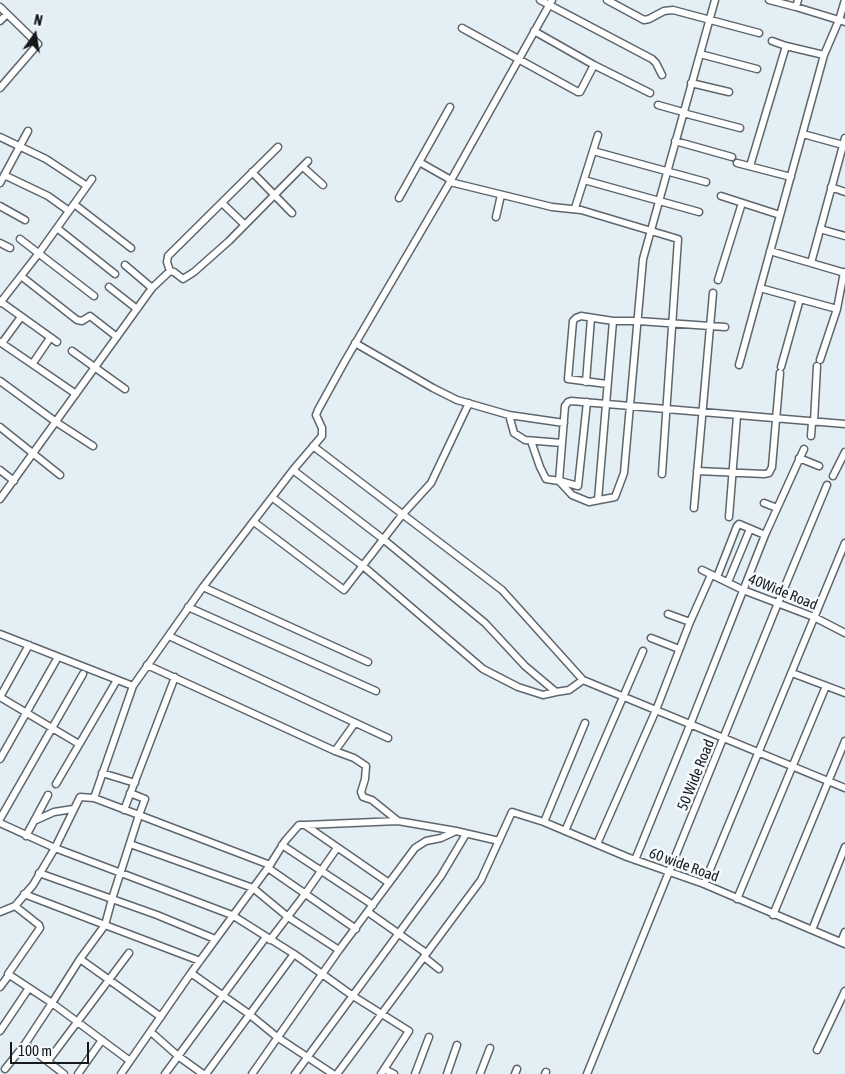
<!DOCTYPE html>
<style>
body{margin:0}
#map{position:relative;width:845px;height:1074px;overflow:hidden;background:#e4eef5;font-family:"Asap Condensed",sans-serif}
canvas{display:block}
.north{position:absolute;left:10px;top:10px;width:50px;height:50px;-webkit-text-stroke:4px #f5faff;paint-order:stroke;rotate:13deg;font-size:14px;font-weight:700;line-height:20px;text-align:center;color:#15191b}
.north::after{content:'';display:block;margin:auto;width:18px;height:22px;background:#15191b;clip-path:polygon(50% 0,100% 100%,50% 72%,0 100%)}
.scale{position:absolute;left:10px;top:1042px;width:79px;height:22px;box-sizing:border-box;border:2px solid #15191b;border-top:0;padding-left:6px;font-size:15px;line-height:18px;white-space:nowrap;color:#15191b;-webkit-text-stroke:4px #f5faff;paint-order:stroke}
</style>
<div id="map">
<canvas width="845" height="1074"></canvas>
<div class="north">N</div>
<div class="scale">100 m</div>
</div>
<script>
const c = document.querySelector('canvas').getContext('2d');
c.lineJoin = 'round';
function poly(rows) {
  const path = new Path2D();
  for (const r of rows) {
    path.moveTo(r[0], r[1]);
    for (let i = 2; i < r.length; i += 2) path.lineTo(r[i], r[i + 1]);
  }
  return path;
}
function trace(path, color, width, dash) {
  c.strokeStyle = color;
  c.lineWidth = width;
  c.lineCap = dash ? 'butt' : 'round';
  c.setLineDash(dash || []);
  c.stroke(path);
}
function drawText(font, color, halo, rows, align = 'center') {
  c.font = font + ' "Asap Condensed",sans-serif';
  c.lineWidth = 5;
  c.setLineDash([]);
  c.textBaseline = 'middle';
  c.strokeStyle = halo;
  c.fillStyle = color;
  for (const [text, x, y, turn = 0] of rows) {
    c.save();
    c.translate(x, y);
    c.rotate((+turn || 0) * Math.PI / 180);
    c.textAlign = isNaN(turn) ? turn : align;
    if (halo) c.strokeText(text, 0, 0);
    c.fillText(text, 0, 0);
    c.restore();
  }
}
const minor = poly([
 [540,0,652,59,656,63,662,75],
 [607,0,644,20,649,19,664,11,673,10,759,33],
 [769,0,796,7],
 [798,0,796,7,845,22],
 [0,7,38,44,0,88],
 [0,21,7,14],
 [462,28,578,92,580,92,594,65],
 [534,31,594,65,650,93],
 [772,41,786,46],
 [700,54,757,69],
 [691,83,729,92],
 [658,105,683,112],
 [683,113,740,128],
 [803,134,843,145],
 [0,137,46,159,87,186],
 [675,141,732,157],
 [278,147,168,256,167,262,170,271,174,272,183,279,194,272,229,241,308,161],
 [593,151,706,182],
 [421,163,451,180],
 [737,163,791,177],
 [750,166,786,46,824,55],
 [303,167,323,185],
 [252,172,292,213],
 [4,175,48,196,69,211],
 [584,180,699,212],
 [450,182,552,207,581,210,678,239,662,474],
 [0,183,28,131],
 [831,187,845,192],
 [721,196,780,215],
 [399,198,450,107],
 [222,203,245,225],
 [74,204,131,248],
 [0,206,25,220],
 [575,208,598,135],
 [496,217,501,195],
 [57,228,115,274],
 [820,229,845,236],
 [20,239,94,296],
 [0,243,10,248],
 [770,251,845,273],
 [811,263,845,138],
 [125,265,152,288],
 [21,276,77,320,82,321,90,316,117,337],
 [718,280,742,203],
 [109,287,137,309],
 [760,288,837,309],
 [1,302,57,342],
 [0,303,39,253,92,179],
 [0,342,76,394],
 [2,343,21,317],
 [355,343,433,388,457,400,509,415,514,433,525,440,562,443],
 [72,351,125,389],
 [820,360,837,309,844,272],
 [33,363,50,338],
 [739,365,824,55,839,20,845,0],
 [781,367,800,299],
 [0,381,56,422,93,446],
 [586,382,591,318],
 [607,384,568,379,573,321,576,318,581,316,613,321,638,321,725,327],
 [509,415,564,423],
 [814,422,817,366],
 [0,427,60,475],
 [811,436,812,422],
 [531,441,540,467,546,479,559,481,572,495,589,502,615,497,624,473,643,259,715,0],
 [313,446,502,590,583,680],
 [799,458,819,466],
 [0,470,14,481],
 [293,470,383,539,485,623,525,666,556,692,569,690,583,680,845,788],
 [697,471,764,474,769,473,772,467,780,373],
 [833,476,845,452],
 [559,481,565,406,568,402,571,401,845,424],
 [560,481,578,486,587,402],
 [273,498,363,566,483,669,518,687,543,695,556,692],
 [0,499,152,288,170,271],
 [598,500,613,321],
 [764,503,777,508],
 [694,508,713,293],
 [729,517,737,416],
 [254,522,344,590,402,515,431,483,469,403],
 [702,570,743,590,814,617,845,633],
 [717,577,737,526,739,524,765,535],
 [728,582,750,529],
 [203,587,368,662],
 [188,607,376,691],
 [668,614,690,622],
 [0,634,133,686],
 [169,636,388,738],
 [651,638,679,649],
 [147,665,335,751,354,758,366,766,365,779,361,792,363,797,372,800,398,821],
 [792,673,845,693],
 [0,697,79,744],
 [0,697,29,645],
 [335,751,355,723],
 [0,759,58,657],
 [102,773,135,783],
 [56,784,117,680],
 [130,793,145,799,139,815,270,865],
 [124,810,175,677],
 [0,819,83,674],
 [34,821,54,812,73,809],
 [544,822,585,723],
 [0,823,55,848,232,915,294,954,353,996,409,1031,381,1074],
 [305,825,398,821,456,831,499,841],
 [565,831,643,651],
 [26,836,48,795],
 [130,844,253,888,288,917,339,950],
 [597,844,656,710,690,622,711,575],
 [282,845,373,905],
 [635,860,690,725,765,535,804,449],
 [268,868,356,929],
 [39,873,157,915,215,939],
 [704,884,845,543],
 [737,899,826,686],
 [15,906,39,925,40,928,8,974,52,1003,80,959,105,925,24,894],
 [0,912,15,906,33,885,55,848,80,797,94,798],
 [368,912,426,953],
 [773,915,845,741],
 [812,930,845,847],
 [270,940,305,894,337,848],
 [841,942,845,932],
 [424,957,439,969],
 [80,959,161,1017],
 [200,961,105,925,112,899,139,815,94,798,133,686,203,587,293,470,322,436,322,428,316,415,318,410,345,361,450,182,552,0],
 [191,973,249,1014,277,1037,333,1074],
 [0,987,9,975],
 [0,1031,29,988],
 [151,1032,178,1056,203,1074],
 [25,1044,52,1003,130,1061],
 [817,1050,845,991],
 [48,1061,129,953],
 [5,1069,25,1044,64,1074],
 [384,1069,394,1074],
 [78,1074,102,1040],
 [121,1074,191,973,270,865,285,841,299,825,305,825,389,883],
 [165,1074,266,937],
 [206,1074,294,954],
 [252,1074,339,950,415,848,426,841,441,838,456,831],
 [295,1074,441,876,466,834],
 [337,1074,481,880,512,812,544,822,627,857,704,884,845,944],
 [415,1074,429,1037],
 [447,1074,457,1045],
 [480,1074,490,1048],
 [515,1074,517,1069],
 [545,1074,546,1072],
 [587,1074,778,603,827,485]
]);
const streetNames = [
 ["40Wide Road",783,592,22],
 ["50 Wide Road",696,775,-68],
 ["60 wide Road",684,865,20]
];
trace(minor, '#5e666d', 9);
trace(minor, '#fff', 6);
drawText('15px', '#15191b', '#f5faff', streetNames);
</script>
